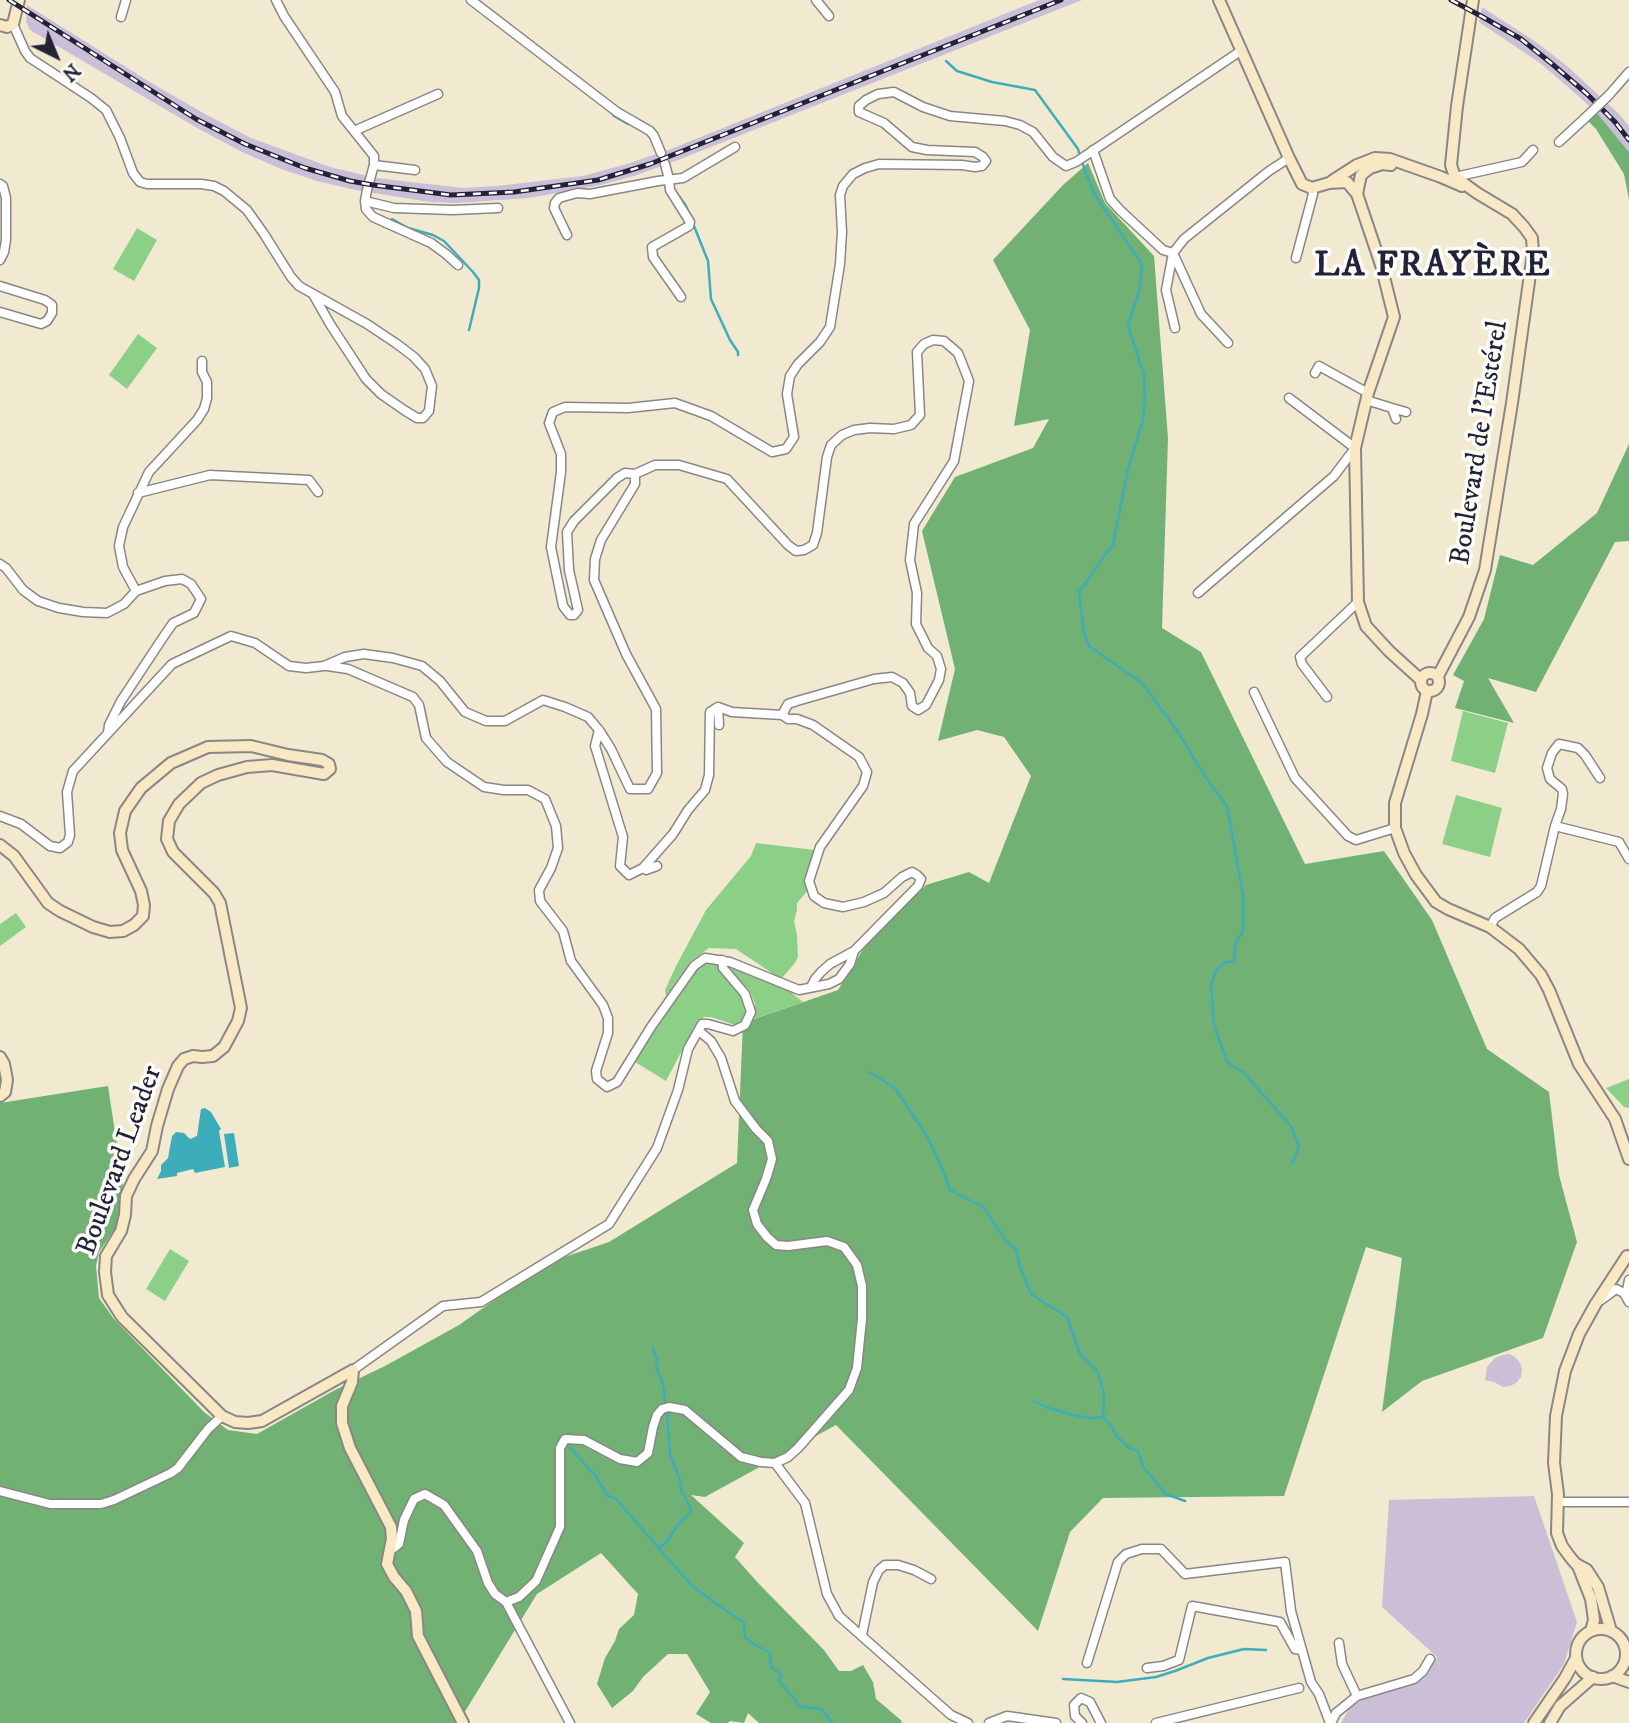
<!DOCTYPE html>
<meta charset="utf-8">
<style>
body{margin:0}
#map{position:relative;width:1629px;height:1723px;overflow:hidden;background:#f1ead1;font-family:"IM FELL DW Pica",serif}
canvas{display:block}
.north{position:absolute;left:21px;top:21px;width:70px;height:70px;-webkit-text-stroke:5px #fdfcf7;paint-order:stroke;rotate:137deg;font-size:19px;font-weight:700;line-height:28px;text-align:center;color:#22223b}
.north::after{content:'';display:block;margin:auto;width:24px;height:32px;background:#22223b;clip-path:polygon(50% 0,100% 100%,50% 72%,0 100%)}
</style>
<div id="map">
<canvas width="1629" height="1723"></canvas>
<div class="north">N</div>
</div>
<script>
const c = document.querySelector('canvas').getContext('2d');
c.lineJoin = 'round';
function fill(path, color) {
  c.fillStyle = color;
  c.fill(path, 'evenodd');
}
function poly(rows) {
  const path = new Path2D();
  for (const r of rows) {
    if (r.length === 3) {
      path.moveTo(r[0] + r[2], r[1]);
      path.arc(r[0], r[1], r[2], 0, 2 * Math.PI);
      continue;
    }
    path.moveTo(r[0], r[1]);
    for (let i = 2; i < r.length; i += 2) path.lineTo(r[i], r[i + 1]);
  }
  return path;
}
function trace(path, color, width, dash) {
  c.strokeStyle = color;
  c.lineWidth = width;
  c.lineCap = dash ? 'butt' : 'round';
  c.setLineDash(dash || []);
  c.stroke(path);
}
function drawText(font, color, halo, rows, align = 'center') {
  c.font = font + ' "IM FELL DW Pica",serif';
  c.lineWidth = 7;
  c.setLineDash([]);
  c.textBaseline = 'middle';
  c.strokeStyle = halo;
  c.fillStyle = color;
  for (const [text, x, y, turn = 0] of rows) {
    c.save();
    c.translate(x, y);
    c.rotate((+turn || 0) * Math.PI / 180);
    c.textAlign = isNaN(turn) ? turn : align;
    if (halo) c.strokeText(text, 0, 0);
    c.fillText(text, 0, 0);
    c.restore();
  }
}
const industrial = poly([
 [1039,0,1082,0,678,160,634,176,601,185,529,198,457,203,430,202,355,190,317,181,281,169,242,152,199,129,30,30,26,22,27,5,153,84,205,114,251,138,292,153,330,167,376,178,463,188,497,186,583,176,627,164,671,149],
 [1482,7,1536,42,1567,66,1618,113,1629,126,1629,152,1597,113,1568,87,1540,63,1479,22],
 [1509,1354,1515,1357,1520,1363,1522,1370,1521,1377,1516,1383,1510,1386,1503,1387,1494,1382,1485,1380,1487,1367,1495,1358,1502,1355],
 [1534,1496,1577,1622,1564,1664,1524,1723,1341,1723,1350,1707,1367,1697,1413,1681,1437,1657,1382,1607,1389,1500]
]);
const green = poly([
 [137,228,157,240,134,281,113,269],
 [138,334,157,348,127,389,109,375],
 [1463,711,1508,723,1495,773,1451,761],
 [1456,795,1502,808,1490,857,1442,844],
 [756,843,815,850,809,865,807,878,809,889,797,903,797,910,794,921,797,935,798,957,795,963,781,979,736,949,709,948,691,961,666,996,665,990,676,966,706,910,751,856],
 [16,913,26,927,0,946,0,924],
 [709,962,717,965,742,996,746,1004,747,1013,743,1020,735,1025,711,1017,704,1017,696,1024,666,1081,635,1062,658,1022,700,964],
 [732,967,747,970,760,979,787,989,803,1002,754,1019,755,1004,750,991,731,971],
 [1629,1079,1629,1108,1624,1107,1606,1088],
 [170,1249,189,1261,165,1301,146,1289]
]);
const forest = poly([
 [1597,113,1629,152,1629,200,1624,174,1596,129,1588,121],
 [1088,163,1105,203,1154,256,1168,438,1162,628,1201,652,1305,864,1384,851,1432,920,1487,1049,1549,1092,1559,1175,1577,1242,1543,1338,1422,1381,1382,1412,1402,1258,1366,1247,1284,1496,1103,1498,1070,1532,1038,1631,836,1425,705,1497,691,1495,744,1543,735,1557,759,1584,824,1650,839,1671,851,1671,863,1665,873,1682,876,1699,902,1721,901,1723,759,1723,748,1713,744,1723,730,1721,728,1723,711,1723,696,1714,710,1692,687,1654,668,1654,643,1677,633,1691,612,1708,597,1684,605,1658,615,1641,619,1629,634,1615,638,1594,601,1553,537,1594,458,1723,0,1723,0,1103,108,1086,123,1185,116,1227,99,1252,96,1266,99,1298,114,1319,204,1412,228,1430,257,1434,335,1390,385,1366,459,1325,547,1263,609,1242,737,1163,743,1023,838,990,865,946,926,885,969,872,989,883,1031,776,1004,737,977,730,938,741,955,669,922,531,955,477,1033,448,1049,419,1014,426,1030,330,993,260,1063,185],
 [1629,444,1629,541,1615,542,1536,692,1488,678,1514,723,1455,708,1464,681,1453,675,1484,619,1500,555,1533,565,1597,513]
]);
const water = poly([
 [205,1108,211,1112,221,1129,219,1131,225,1167,195,1173,193,1169,177,1173,177,1176,157,1179,161,1171,161,1165,168,1158,172,1136,176,1132,184,1133,190,1139,197,1136,201,1109],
 [234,1133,239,1166,229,1168,224,1134]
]);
const stream = poly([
 [946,61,957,71,992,82,1035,90,1078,149,1080,156],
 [608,109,614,116,628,124],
 [1082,162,1094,194,1142,264,1139,291,1128,326,1144,375,1145,403,1142,423,1128,469,1113,544,1079,592,1084,633,1089,646,1142,683,1176,729,1206,778,1227,806,1243,895,1243,931,1236,943,1234,961,1224,963,1216,970,1211,985,1214,1025,1227,1062,1243,1072,1290,1125,1299,1146,1292,1164],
 [679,196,686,206,708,261,711,299,730,340,738,352,738,355],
 [392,219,408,228,433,235,444,241,473,272,479,280,479,288,469,330],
 [869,1072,895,1088,927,1136,942,1168,950,1190,983,1207,1007,1242,1016,1249,1020,1267,1031,1294,1067,1317,1080,1354,1097,1370,1104,1394,1103,1417,1113,1428,1115,1434,1129,1448,1138,1451,1143,1467,1166,1494,1185,1501],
 [653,1347,657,1361,656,1367,661,1378,664,1389,665,1402],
 [1034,1401,1046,1407,1069,1414,1089,1418,1103,1417],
 [569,1447,595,1475,608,1496,615,1498,691,1585,722,1608,744,1622,745,1637,749,1641,770,1653,771,1667,781,1674,779,1681,801,1707,821,1709,833,1723],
 [659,1548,669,1539,678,1524,690,1513,691,1509,681,1490,681,1483,670,1454,667,1412],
 [1063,1679,1117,1682,1156,1677,1175,1671,1208,1658,1244,1649,1266,1650]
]);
const street = poly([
 [276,0,284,16,335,92,342,116,374,156,374,165,367,190,365,201,366,209,373,217,431,243,446,254,458,265],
 [471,0,617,112,650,131,654,136,661,153],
 [816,0,829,16],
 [121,17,126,0],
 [13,24,25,51,30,58,91,98,106,110,120,138,133,173,140,182,147,184,201,184,214,186,224,191,247,210,264,234,291,277,299,286,367,324,397,344,414,357,425,369,432,386,429,411,423,418,417,418,404,410,381,394,366,379,330,324,313,294],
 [1609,95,1629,72],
 [354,131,438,94],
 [1559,142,1584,119],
 [1093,150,1110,199,1120,210,1163,250,1173,253,1201,314,1228,343],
 [665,164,669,179,670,190,690,222,689,226,652,247,653,257,681,297],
 [374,165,415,170],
 [1455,177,1522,162,1533,150],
 [0,184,3,186,6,198,6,240,4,252,0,260],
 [365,201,394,208,453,210,498,208],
 [567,235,554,208,555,203,559,198,577,193,590,194,658,181,683,178,735,147],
 [1296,258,1313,194,1312,188],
 [0,286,45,300,52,305,52,313,47,321,41,324,0,312],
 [1175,328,1166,290,1173,253,1184,239,1269,171,1289,158],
 [1315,373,1319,366,1368,393],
 [1366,400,1392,408,1396,419],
 [1392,408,1406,412],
 [635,474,655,465,679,465,727,479,788,545,796,551,804,550,813,545,817,533,827,457,831,445,842,435,854,430,870,428,894,429,911,425,920,415,917,352,924,344,933,340,944,341,958,353,969,381,954,461,914,524,910,560,917,593,916,624,928,648,937,656,941,669,939,680,926,705,918,710,912,706,910,693,903,683,892,677,874,679,797,701,788,704,782,715],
 [138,493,210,475,309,480,318,492],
 [0,564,6,568,23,590,38,601,59,608,83,612,107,613,124,604,136,591,165,581,182,579,191,584,201,599,194,613,173,623,162,639,121,701,109,725,108,733],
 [136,591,123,567,119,546,123,527,149,472,197,420,204,409,207,398,207,382,202,372,202,361],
 [1198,593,1334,476,1355,448,1289,398],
 [327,666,348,669,413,697,419,705,426,738,447,762,484,787,504,790,528,790,545,799,556,826,558,848,551,868,539,890,540,901,563,931,571,961,603,1005,608,1018,608,1033,596,1071,597,1079,607,1087,617,1082,651,1027,694,966,705,958,730,962,799,990,829,984,839,979,850,964,854,951],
 [1254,692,1295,778,1348,836,1356,840,1395,828],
 [1327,697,1302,664,1300,657,1358,602],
 [718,707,719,725],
 [599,730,595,746,623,837,620,866,629,875,643,868,673,834,688,810,705,790,709,775,710,712,718,707,732,712,782,715,788,719,797,719,813,725,859,757,867,772,863,786,820,847,809,881,814,896,824,903,843,907,864,902,884,893,902,877,912,872,917,875,921,879,918,886,854,951,830,964,821,972,815,979,811,987],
 [0,816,21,824,50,846,60,848,68,842,70,835,67,792,73,771,172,664,231,636,255,643,289,666,306,668,324,666,345,657,364,654,393,658,422,666,440,681,465,712,486,721,505,721,543,700,565,707,588,717,599,730,611,749,630,789,648,789,657,773,656,709,626,654,594,580,595,559,601,540,635,484,635,474,625,473,617,478,574,521,567,532,569,570,578,610,574,615,570,615,563,606,551,547,561,472,561,454,549,423,553,412,565,407,628,408,675,403,711,416,772,452,786,449,794,437,787,394,790,376,798,364,820,342,830,327,840,264,842,232,840,195,843,186,853,174,865,168,879,164,962,165,975,167,982,166,986,161,983,157,975,152,927,150,912,147,884,123,859,112,859,106,866,100,878,94,894,92,923,107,950,116,1005,121,1020,125,1033,132,1053,157,1066,166,1076,162,1242,50],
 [1555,826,1561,809,1563,794,1562,789,1550,779,1547,768,1552,753,1559,744,1578,748,1585,755,1600,778],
 [643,868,646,870,657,866],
 [1490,927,1495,918,1537,892,1541,886,1555,826,1619,842,1629,859],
 [1626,1295,1629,1280],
 [1601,1300,1616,1289,1624,1293,1629,1302],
 [353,1370,443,1306,481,1302,609,1224,657,1148,678,1090,688,1049,702,1024,708,1024,733,1031,745,1025,751,1012,745,994,723,968,722,960],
 [775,1463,805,1503,827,1594,839,1616,951,1715,968,1723],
 [0,1491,50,1504,101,1504,114,1500,171,1473,178,1468,208,1429,222,1416],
 [1558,1502,1629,1502],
 [390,1548,394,1548,399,1544,404,1520,414,1499,425,1494,444,1505,477,1551,488,1583,495,1594,506,1602,570,1723],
 [506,1602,519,1597,536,1581,560,1527,560,1448,565,1439,584,1440,620,1459,637,1462,648,1453,653,1427,657,1415,662,1409,669,1407,685,1410,741,1457,761,1462,775,1463,788,1457,798,1448,849,1390,857,1368,862,1319,862,1286,857,1265,844,1247,827,1241,788,1246,776,1245,767,1237,757,1224,753,1210,766,1179,772,1159,768,1141,756,1129,735,1101,721,1058,711,1041,699,1031],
 [862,1635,873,1582,879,1570,885,1565,898,1565,914,1570,931,1579],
 [1339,1643,1342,1664,1357,1696],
 [1087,1663,1118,1562,1126,1554,1142,1549,1161,1549,1185,1574,1285,1562,1291,1611,1302,1650,1311,1682,1319,1694,1330,1723],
 [1147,1668,1163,1666,1179,1660,1192,1606,1280,1622,1295,1649,1302,1650],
 [989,1723,1007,1716,1056,1723],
 [1082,1723,1075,1716,1074,1705,1081,1698,1090,1702,1101,1723],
 [1156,1723,1299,1688],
 [1331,1723,1336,1713,1357,1696,1414,1679,1423,1671,1430,1659]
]);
const secondary = poly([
 [1219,0,1289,158,1302,184,1312,188,1329,183,1347,182,1357,194,1381,265,1394,317,1368,393,1355,448,1358,602,1366,626,1389,651,1421,680],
 [0,25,7,27,13,24,19,0],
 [1332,181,1357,165,1375,158,1390,159,1441,177,1462,186],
 [1357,194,1361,175,1370,168,1382,164,1391,165],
 [1430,682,9],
 [1438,676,1469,617,1485,570,1512,403,1533,253,1532,238,1524,227,1512,214,1477,193,1455,177,1451,165,1457,106,1473,0],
 [1427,691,1422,714,1395,803,1395,828,1404,853,1416,875,1436,902,1448,909,1490,927,1519,949,1541,975,1549,990,1579,1064,1615,1119,1629,1159],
 [0,845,14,856,48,903,60,911,93,927,110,932,123,931,134,925,143,916,144,905,141,891,122,850,120,833,125,811,141,788,171,763,208,747,251,746,288,755,322,760,329,764,330,769,324,774,272,765,247,767,218,775,201,783,179,804,169,821,167,839,173,852,214,893,220,903,241,1008,238,1021,224,1047,213,1056,202,1057,193,1056,184,1059,178,1066,168,1089,157,1126,152,1151,134,1179,126,1196,125,1215,121,1231,106,1256,105,1272,108,1295,122,1317,222,1416,235,1422,248,1423,262,1421,353,1370],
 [0,1057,4,1064,7,1080,5,1092,0,1096],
 [353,1370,352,1382,342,1406,342,1423,350,1448,391,1527,392,1539,387,1564,394,1577,406,1591,416,1611,418,1636,463,1723],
 [1578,1566,1591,1599,1594,1620,1591,1631],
 [1601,1654,25],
 [1611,1631,1598,1587,1587,1570,1576,1564,1570,1557,1562,1546,1557,1533,1558,1494,1554,1463,1556,1416,1565,1371,1579,1334,1595,1305,1627,1256],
 [1612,1676,1629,1682],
 [1534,1723,1565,1678,1576,1658],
 [1550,1723,1560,1706,1593,1677]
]);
const rail = poly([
 [9,0,196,119,245,144,305,168,350,181,373,185,451,195,514,192,598,180,650,164,1061,0],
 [1451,0,1481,16,1521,39,1551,63,1587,94,1615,122,1629,140]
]);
const streetBridge = poly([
 [1584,119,1609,95]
]);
const streetNames = [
 ["Boulevard de l'Estérel",1481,443,-81],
 ["Boulevard Leader",121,1161,-70]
];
const districtNames = [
 ["LA FRAYÈRE",1433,268]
];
fill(industrial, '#cabfd7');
fill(green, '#8cd088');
fill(forest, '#71b274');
fill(water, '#3eadba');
trace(stream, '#3eadba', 2.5);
trace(street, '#8a8686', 11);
trace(secondary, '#8a8686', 14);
trace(street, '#fff', 8);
trace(secondary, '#f8e8c3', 10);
trace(rail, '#22223b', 5);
trace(rail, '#fdfcf7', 2.5, [8]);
trace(streetBridge, '#8a8686', 11, []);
trace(streetBridge, '#fff', 8);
drawText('28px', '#22223b', '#fdfcf7', streetNames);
c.letterSpacing = '2px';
drawText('bold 35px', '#22223b', '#fdfcf7', districtNames);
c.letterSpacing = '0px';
</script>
